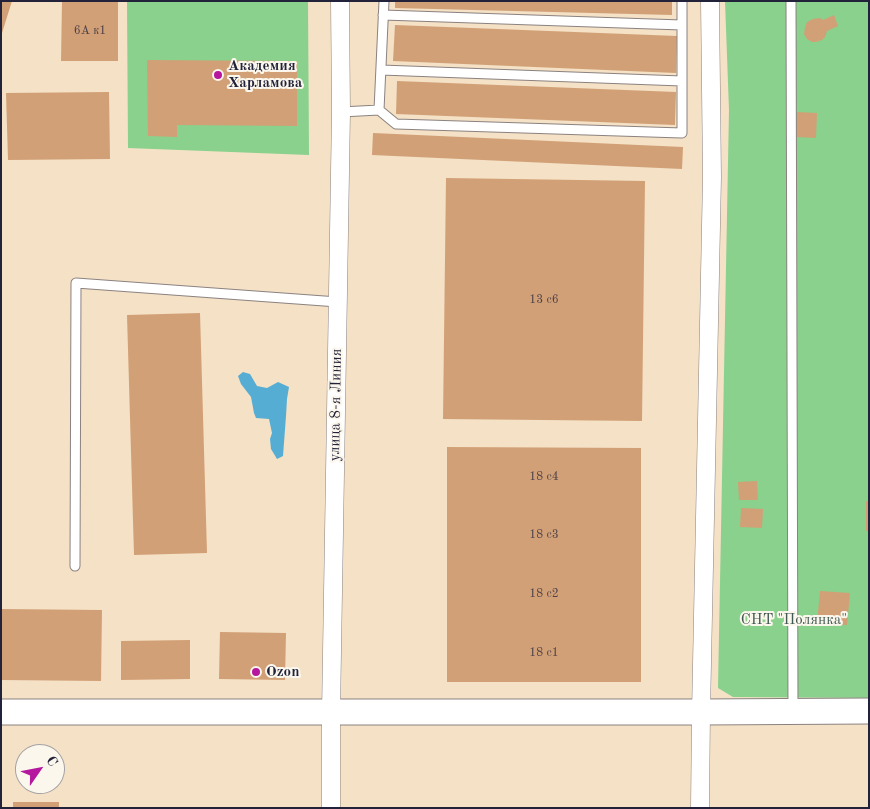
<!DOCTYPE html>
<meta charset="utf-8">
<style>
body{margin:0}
#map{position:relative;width:870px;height:809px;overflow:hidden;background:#f4e1c6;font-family:"Old Standard TT",serif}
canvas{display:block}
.frame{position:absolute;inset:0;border:2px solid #22223b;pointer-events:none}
.north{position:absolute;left:15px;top:744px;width:50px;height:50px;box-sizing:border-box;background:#fbf7ec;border:1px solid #a4a2a5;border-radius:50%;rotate:57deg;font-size:14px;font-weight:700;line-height:20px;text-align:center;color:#22223b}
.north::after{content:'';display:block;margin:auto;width:18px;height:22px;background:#b5179e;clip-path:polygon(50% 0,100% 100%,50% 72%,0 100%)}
</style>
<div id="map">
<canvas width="870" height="809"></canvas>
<div class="frame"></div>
<div class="north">С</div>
</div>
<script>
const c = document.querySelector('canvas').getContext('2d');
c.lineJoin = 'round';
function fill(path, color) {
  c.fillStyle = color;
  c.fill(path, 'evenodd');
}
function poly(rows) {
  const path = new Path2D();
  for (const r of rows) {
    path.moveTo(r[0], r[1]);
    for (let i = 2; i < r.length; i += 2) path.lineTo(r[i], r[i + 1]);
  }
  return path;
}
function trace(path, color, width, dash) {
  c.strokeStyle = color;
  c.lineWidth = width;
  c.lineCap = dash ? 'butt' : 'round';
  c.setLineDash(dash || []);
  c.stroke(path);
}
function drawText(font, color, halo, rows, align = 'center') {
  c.font = font + ' "Old Standard TT",serif';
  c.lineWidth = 4;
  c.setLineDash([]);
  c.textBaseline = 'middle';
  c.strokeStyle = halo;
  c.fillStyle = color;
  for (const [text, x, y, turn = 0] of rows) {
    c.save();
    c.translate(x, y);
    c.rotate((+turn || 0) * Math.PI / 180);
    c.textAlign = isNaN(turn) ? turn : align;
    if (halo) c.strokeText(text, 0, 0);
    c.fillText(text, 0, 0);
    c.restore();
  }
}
const green = poly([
 [127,1,308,1,309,155,128,148],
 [725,1,869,1,869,698,733,697,718,688,729,110]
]);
const water = poly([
 [243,372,250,374,257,386,267,388,278,382,289,387,287,399,286,416,283,456,277,459,271,449,270,439,272,433,269,419,256,418,254,413,251,397,241,384,238,376]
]);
const building = poly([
 [1,1,12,1,2,33,1,33],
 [62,1,118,1,118,61,61,61],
 [395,1,672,1,672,15,395,8],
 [834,15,838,26,827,31,825,37,822,40,816,42,812,42,807,39,804,34,805,28,807,22,813,19,820,18,823,20],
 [395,25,677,36,676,73,393,61],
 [147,60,297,61,297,126,177,125,177,137,148,136],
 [397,81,676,92,675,125,396,114],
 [109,92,110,159,8,160,6,93],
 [797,112,817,113,816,138,796,137],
 [373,133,683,147,682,169,372,155],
 [446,178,645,181,642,421,443,419],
 [200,313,207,553,134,555,127,315],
 [447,447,641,448,641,682,447,682],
 [757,481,758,500,739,500,738,482],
 [866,501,869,501,869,531,866,531],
 [741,508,763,509,762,528,740,527],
 [820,591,850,593,847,625,817,623],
 [1,609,102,610,101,681,1,680],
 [220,632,286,633,285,680,219,679],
 [190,640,190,679,121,680,121,641],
 [13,802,59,802,59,808,13,808]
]);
const lane = poly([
 [791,1,793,711],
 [383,15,682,25],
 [381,70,682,81],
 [379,110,384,1],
 [341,112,379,110,396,124,682,133,682,1],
 [75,566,76,283,338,302]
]);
const street = poly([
 [331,808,331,712,341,112,340,1],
 [700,808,701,712,712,177,710,1]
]);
const secondary = poly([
 [1,712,701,712,869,711]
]);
const markers = [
 [218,75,5,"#b5179e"],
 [256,672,5,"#b5179e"]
];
const numberNames = [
 ["6А к1",90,31],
 ["13 с6",544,300],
 ["18 с4",544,477],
 ["18 с3",544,535],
 ["18 с2",544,594],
 ["18 с1",544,653]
];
const poiNames = [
 ["Академия",228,66],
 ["Харламова",228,83],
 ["Ozon",266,672]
];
const streetNames = [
 ["улица 8-я Линия",336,405,-89]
];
const parkNames = [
 ["СНТ \"Полянка\"",794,620]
];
fill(green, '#89d18c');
fill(water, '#56add3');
fill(building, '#d2a076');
trace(lane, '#8b8280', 11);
trace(street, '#8b8280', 19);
trace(secondary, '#8b8280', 27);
trace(lane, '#fff', 9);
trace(street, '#fff', 18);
trace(secondary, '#fff', 25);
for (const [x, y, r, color] of markers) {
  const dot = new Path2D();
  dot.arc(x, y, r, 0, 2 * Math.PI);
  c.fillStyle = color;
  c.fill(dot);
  trace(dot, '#fbf7ec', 2);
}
drawText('12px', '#4e424a', null, numberNames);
drawText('bold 15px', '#22223b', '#fbf7ec', poiNames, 'left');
drawText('15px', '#22223b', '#fbf7ec', streetNames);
drawText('15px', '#415753', '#fbf7ec', parkNames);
</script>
